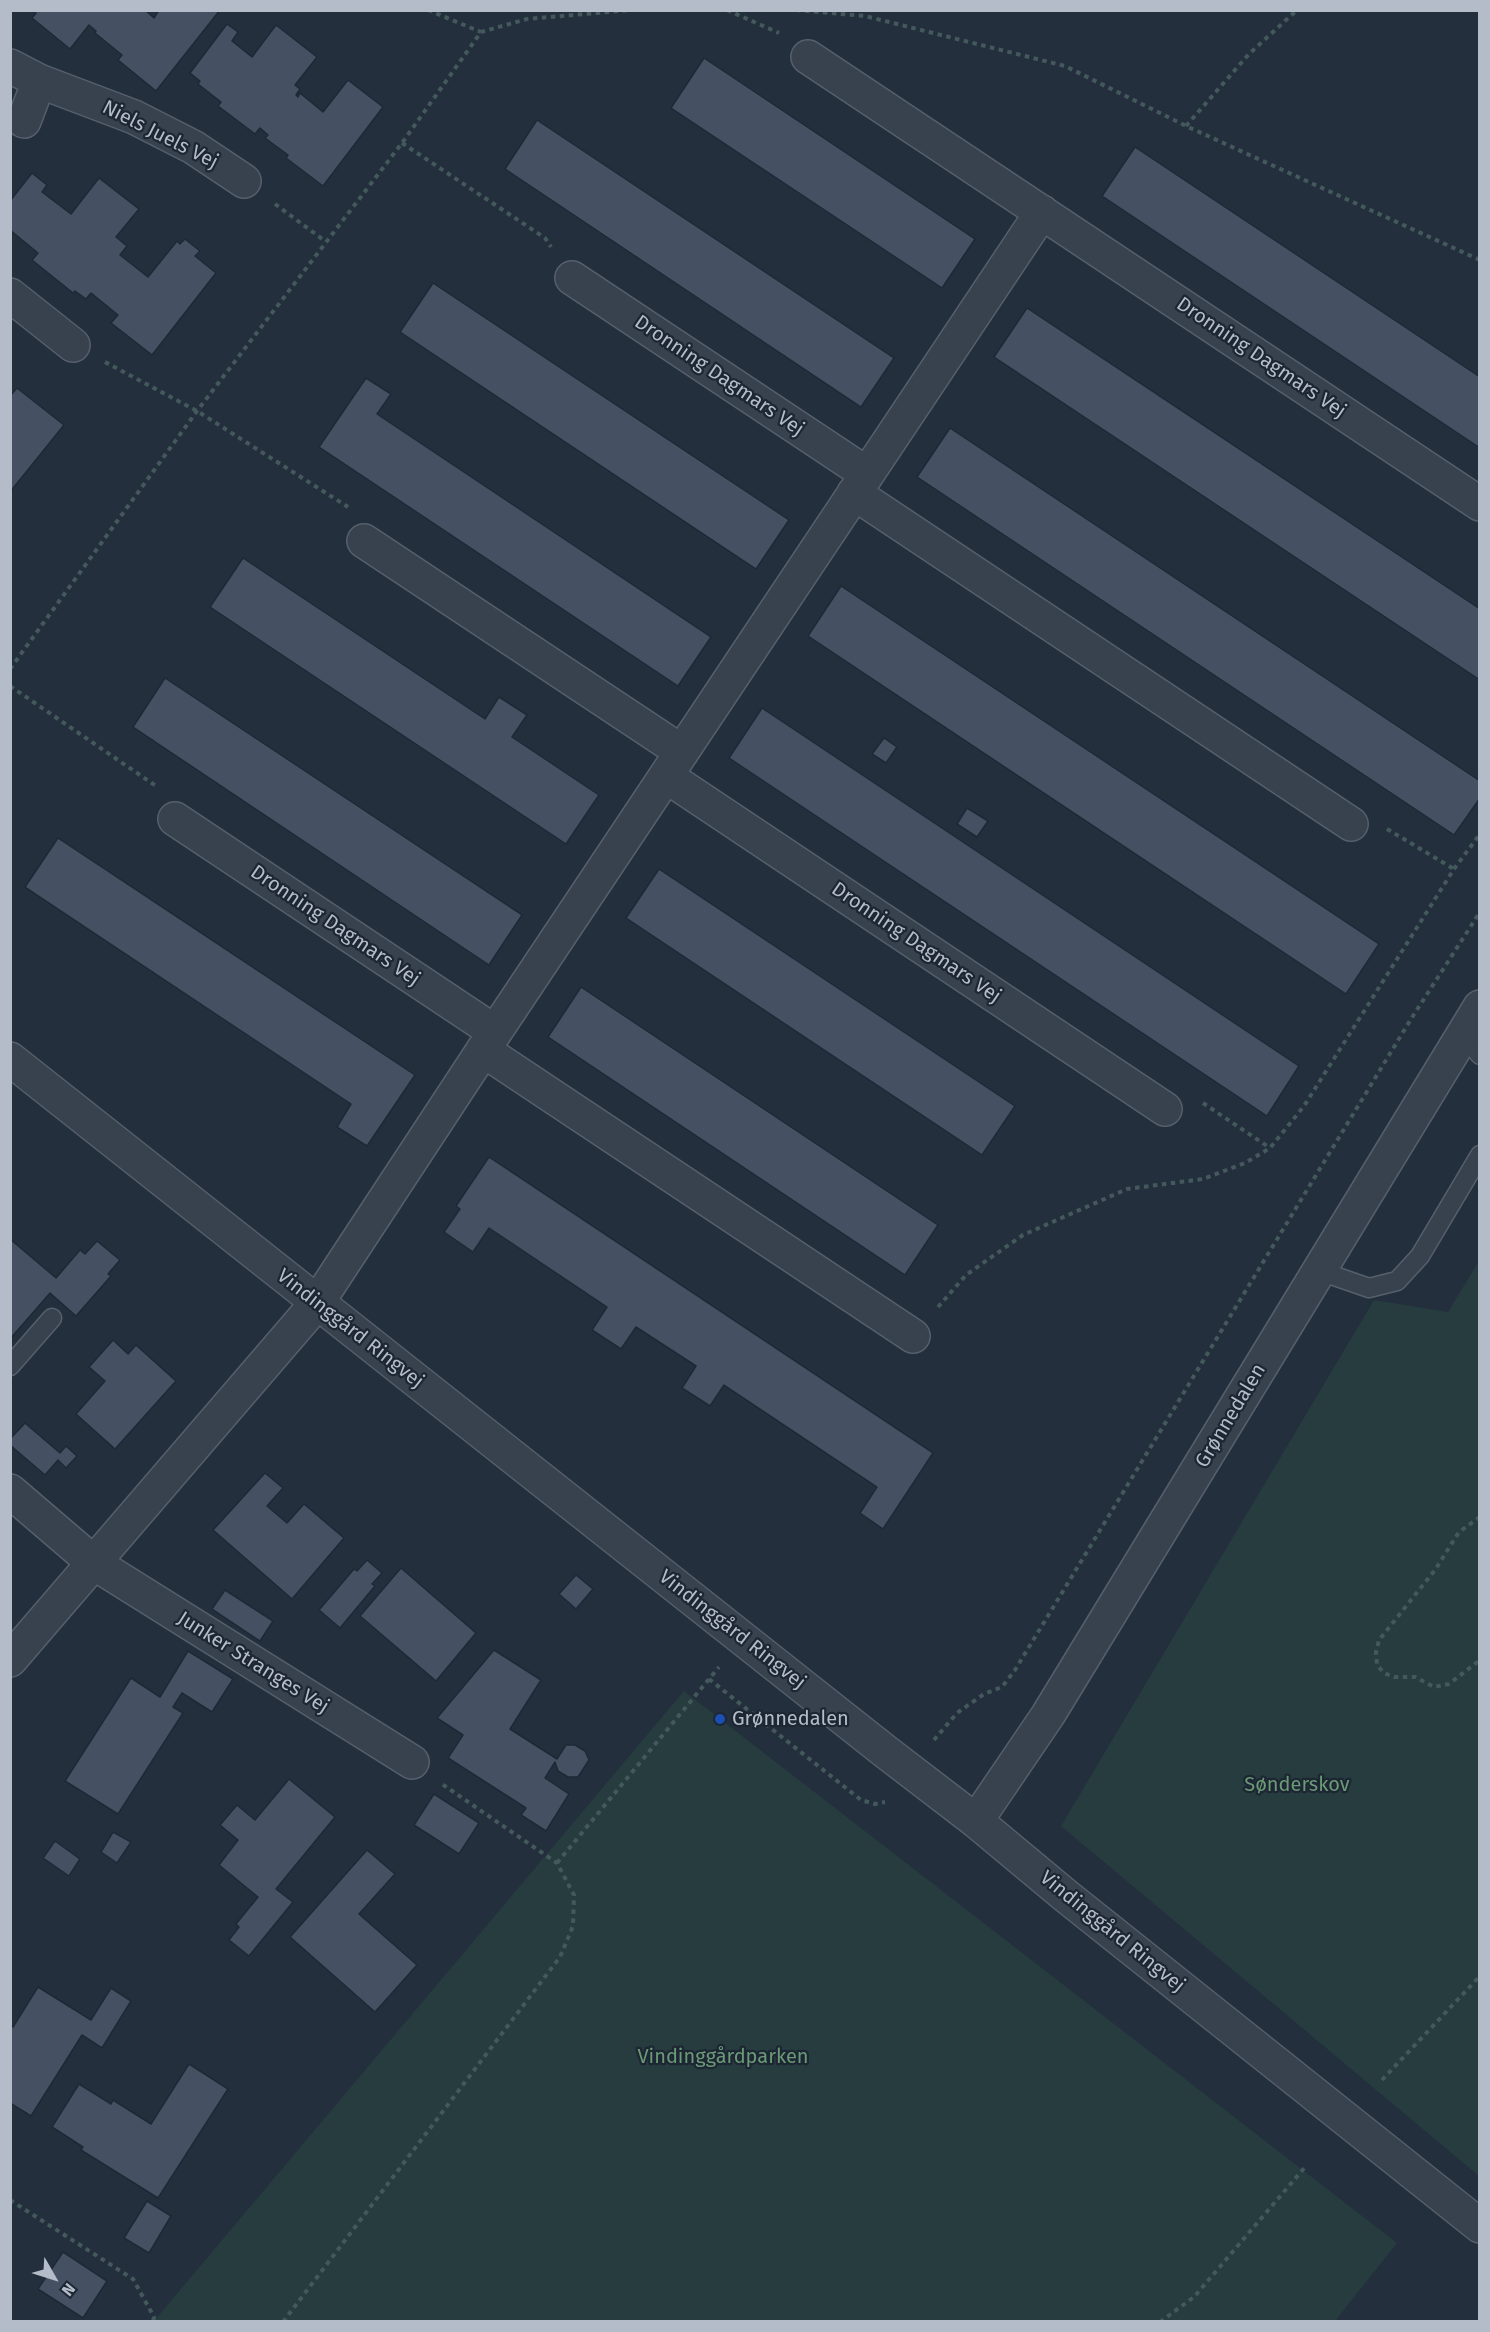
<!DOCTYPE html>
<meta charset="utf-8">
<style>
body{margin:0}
#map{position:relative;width:1490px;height:2332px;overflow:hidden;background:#242f3e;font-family:"Fira Sans",sans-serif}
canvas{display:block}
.frame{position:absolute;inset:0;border:12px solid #b4bcc9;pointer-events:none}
.north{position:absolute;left:24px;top:2248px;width:60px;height:60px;-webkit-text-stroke:4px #1d2633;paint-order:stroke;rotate:129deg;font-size:16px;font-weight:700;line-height:24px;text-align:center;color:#b4bcc9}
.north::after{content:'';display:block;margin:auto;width:21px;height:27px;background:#b4bcc9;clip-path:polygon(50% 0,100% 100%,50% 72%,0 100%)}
</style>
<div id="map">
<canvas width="1490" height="2332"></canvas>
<div class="frame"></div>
<div class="north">N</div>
</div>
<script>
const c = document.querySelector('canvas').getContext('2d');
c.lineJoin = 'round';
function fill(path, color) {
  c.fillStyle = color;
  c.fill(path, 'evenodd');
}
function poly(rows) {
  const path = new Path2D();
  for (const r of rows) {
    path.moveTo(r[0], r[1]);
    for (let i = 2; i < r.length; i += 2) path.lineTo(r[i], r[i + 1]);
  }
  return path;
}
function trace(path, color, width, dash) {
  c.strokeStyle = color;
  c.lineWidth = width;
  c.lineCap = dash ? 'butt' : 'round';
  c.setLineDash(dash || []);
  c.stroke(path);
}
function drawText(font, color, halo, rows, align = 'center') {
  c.font = font + ' "Fira Sans",sans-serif';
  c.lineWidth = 4.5;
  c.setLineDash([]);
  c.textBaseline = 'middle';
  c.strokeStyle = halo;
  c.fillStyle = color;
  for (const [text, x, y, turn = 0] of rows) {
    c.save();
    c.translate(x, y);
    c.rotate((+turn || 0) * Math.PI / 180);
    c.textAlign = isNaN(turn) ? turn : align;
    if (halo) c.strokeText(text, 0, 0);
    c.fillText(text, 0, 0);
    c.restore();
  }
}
const green = poly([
 [1479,1261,1479,2176,1061,1826,1374,1300,1448,1312],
 [684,1691,1397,2243,1335,2321,154,2321]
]);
const building = poly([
 [32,10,145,10,154,18,159,10,220,10,156,91,118,60,122,55,95,33,96,31,89,25,70,49,32,18,36,13,32,10],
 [227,24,238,32,232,41,252,57,276,25,317,57,295,85,300,89,296,95,298,97,300,93,323,112,348,80,383,107,323,186,286,158,288,155,265,138,268,135,260,128,255,134,218,106,221,102,198,84,200,81,190,73,227,24],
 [704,58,975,239,942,288,671,108,704,58],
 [537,120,894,358,861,407,505,169,537,120],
 [1135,147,1480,377,1480,448,1102,196,1135,147],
 [32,173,47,185,42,192,71,214,99,178,139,209,116,237,127,246,120,255,148,277,177,241,180,244,185,239,200,251,195,256,216,273,152,355,111,323,118,315,91,293,86,299,75,291,73,293,32,260,38,253,10,230,10,201,32,173],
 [433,283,789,520,756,569,400,332,433,283],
 [1027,308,1480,609,1480,680,994,357,1027,308],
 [366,378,391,394,377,414,711,637,678,686,319,447,366,378],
 [17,388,64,425,10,492,10,396,17,388],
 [950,428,1480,781,1480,798,1454,835,917,477,950,428],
 [243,558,485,719,499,697,527,715,512,737,599,795,566,844,210,607,243,558],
 [841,586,1379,944,1346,994,808,636,841,586],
 [165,678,522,915,489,965,133,727,165,678],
 [762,708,1299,1066,1267,1116,729,758,762,708],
 [884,738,897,747,886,763,872,754,884,738],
 [967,808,988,821,977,837,957,824,967,808],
 [58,838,415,1075,367,1146,337,1127,351,1104,25,887,58,838],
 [659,869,1015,1106,982,1155,626,918,659,869],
 [581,987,938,1225,905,1275,548,1037,581,987],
 [489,1157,933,1453,883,1529,860,1513,877,1487,724,1385,710,1406,682,1388,696,1366,636,1327,621,1349,592,1330,607,1307,489,1228,473,1252,444,1232,460,1209,456,1206,489,1157],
 [10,1239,56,1278,80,1250,85,1254,97,1241,120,1260,108,1274,111,1276,76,1316,50,1293,10,1339,10,1239],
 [113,1340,128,1354,136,1345,176,1381,115,1449,76,1414,105,1381,89,1367,113,1340],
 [25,1423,60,1453,66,1446,77,1456,66,1468,58,1460,45,1475,10,1445,10,1439,25,1423],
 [265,1473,283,1488,267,1506,287,1523,304,1504,344,1538,292,1599,213,1530,265,1473],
 [367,1560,382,1573,372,1584,375,1586,340,1628,319,1610,354,1569,357,1571,367,1560],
 [401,1568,476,1633,436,1681,360,1616,401,1568],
 [576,1575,593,1589,576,1609,559,1594,576,1575],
 [225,1590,273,1621,260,1641,212,1609,225,1590],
 [494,1650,541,1680,510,1729,557,1759,566,1745,575,1745,585,1751,589,1760,578,1777,568,1777,558,1771,555,1762,545,1778,569,1794,546,1831,521,1815,526,1808,448,1758,463,1735,437,1718,494,1650],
 [188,1651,233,1679,212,1712,182,1693,173,1707,183,1713,118,1814,65,1781,131,1678,160,1697,188,1651],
 [289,1779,335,1817,276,1889,293,1902,249,1956,229,1940,239,1927,236,1924,258,1897,219,1865,238,1840,220,1825,237,1805,255,1820,289,1779],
 [434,1794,479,1823,459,1854,414,1825,434,1794],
 [113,1832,131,1842,117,1863,101,1852,113,1832],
 [55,1841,80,1859,69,1876,43,1858,55,1841],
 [367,1850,395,1874,359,1914,417,1965,375,2012,290,1937,367,1850],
 [38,1987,91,2020,111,1988,131,2001,102,2048,82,2035,31,2116,10,2103,10,2025,13,2027,38,1987],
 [189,2064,228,2089,158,2198,81,2150,83,2147,52,2127,79,2084,111,2104,113,2100,151,2124,189,2064],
 [147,2201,171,2216,149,2253,124,2238,147,2201],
 [63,2252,107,2281,83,2318,38,2289,63,2252]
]);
const path = poly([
 [428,10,481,32],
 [727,10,779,33],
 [796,10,865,16,1065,66,1186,126,1480,260],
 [1186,126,1249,54,1297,10],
 [402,143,545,238,551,247],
 [275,204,325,241],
 [105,362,197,411,348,507],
 [10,669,197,411,402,143,481,32,527,19,631,10],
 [10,686,156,786],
 [1387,829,1454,869],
 [1203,1103,1270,1148],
 [938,1307,966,1275,1023,1235,1127,1189,1203,1179,1245,1163,1270,1148,1304,1106,1454,869,1480,834],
 [1480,1517,1459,1532,1435,1570,1379,1640,1376,1652,1377,1665,1384,1673,1394,1677,1415,1677,1434,1687,1449,1684,1480,1660],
 [709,1679,861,1800,875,1804,885,1802],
 [934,1740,957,1713,984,1694,1002,1687,1015,1670,1411,1019,1480,912],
 [557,1863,719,1667],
 [1382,2080,1480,1976],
 [10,2200,133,2279,154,2317,153,2322],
 [283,2322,560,1957,573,1926,574,1895,557,1863,442,1784],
 [1160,2322,1194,2297,1306,2166]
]);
const service = poly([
 [1463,1034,1480,1055],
 [1320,1271,1369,1288,1397,1281,1420,1256,1480,1155],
 [10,1366,52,1318]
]);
const minor = poly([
 [808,57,1480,504],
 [10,66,39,81,134,117,193,147,244,181],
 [24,121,39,81],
 [572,278,867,474],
 [10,295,73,345],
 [854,493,1351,824],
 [364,541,682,752],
 [666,776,1165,1109],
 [175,819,495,1032],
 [483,1050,913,1336],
 [10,1491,94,1563,412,1762],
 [10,1660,317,1303,495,1032,1042,212]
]);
const tertiary = poly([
 [10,1059,886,1752,976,1821,1066,1896,1480,2226],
 [976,1821,1048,1715,1480,1007]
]);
const markers = [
 [720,1719,6,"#1a4fb4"]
];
const streetNames = [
 ["Niels Juels Vej",160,135,27],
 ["Dronning Dagmars Vej",1261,358,34],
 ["Dronning Dagmars Vej",719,376,34],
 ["Dronning Dagmars Vej",335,926,34],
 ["Dronning Dagmars Vej",916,943,34],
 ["Vindinggård Ringvej",350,1329,38],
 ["Grønnedalen",1231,1416,-59],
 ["Vindinggård Ringvej",732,1630,38],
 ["Junker Stranges Vej",253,1663,32],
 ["Vindinggård Ringvej",1112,1932,39]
];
const poiNames = [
 ["Grønnedalen",732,1719]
];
const parkNames = [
 ["Sønderskov",1297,1785],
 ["Vindinggårdparken",723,2057]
];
fill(green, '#263c3f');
fill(building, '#455162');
trace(building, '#1f2835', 1.5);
trace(service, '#565f6c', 21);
trace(minor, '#565f6c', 36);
trace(tertiary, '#565f6c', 36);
trace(path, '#44595c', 4, [4.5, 4.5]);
trace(service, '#38414e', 18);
trace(minor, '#38414e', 33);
trace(tertiary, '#38414e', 33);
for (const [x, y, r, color] of markers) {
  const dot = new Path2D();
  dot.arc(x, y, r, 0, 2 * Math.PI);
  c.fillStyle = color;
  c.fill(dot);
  trace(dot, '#1d2633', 2);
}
drawText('20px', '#b4bcc9', '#1d2633', streetNames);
drawText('20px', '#b4bcc9', '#1d2633', poiNames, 'left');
drawText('20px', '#6b9a76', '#1d2633', parkNames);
</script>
